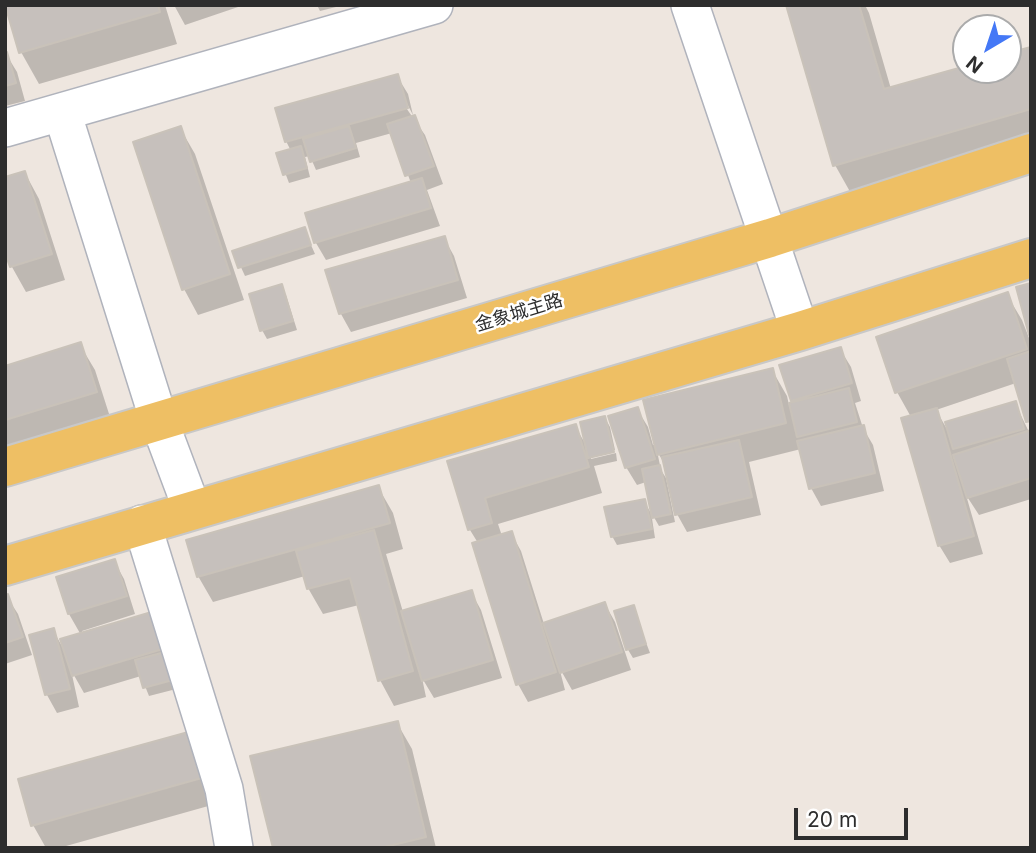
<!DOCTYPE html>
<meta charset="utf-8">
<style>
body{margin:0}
#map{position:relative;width:1036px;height:853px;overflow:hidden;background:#eee6df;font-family:Inter,sans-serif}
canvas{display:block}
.frame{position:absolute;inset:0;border:7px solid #2d2d2d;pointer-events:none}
.north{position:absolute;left:952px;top:14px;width:70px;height:70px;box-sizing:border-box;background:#fff;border:2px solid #ababab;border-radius:50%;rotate:219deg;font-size:19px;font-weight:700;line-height:28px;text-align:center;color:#2d2d2d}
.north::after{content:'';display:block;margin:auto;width:24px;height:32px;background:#4478f6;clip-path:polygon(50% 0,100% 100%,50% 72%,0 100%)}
.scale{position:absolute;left:794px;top:808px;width:114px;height:32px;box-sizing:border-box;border:4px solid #2d2d2d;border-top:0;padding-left:9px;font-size:21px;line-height:24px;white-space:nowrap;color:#2d2d2d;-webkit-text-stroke:5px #fff;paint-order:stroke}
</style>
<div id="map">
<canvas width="1036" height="853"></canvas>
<div class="frame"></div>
<div class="north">N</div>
<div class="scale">20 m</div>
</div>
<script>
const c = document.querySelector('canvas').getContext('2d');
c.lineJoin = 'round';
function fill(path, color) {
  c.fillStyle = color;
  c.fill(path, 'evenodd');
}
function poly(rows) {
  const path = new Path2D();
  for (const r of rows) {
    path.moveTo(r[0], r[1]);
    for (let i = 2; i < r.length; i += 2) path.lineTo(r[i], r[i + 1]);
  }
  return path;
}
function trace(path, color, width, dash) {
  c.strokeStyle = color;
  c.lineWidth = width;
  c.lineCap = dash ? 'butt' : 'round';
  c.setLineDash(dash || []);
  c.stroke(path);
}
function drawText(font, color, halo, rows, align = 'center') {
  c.font = font + ' Inter,"Noto Sans SC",sans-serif';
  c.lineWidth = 5;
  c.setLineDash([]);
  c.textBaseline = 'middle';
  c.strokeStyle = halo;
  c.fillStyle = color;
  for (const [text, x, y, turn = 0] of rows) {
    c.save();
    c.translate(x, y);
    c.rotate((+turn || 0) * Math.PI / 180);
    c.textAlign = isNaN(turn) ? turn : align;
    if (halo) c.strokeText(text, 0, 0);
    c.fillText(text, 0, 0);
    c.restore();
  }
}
const shadow = poly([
 [7,5,165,5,177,44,39,84,21,52],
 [174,5,244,5,185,25],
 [317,5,344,5,320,11],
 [788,5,865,5,869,13,891,89,966,67,966,70,1008,70,1008,55,1031,49,1031,146,853,197,835,165],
 [6,54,17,72,25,101,5,106],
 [397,76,408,94,413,115,405,100,402,102,425,135,443,184,427,190,440,226,326,260,316,243,307,214,411,183,392,133,356,143,360,157,316,170,310,156,305,157,310,177,289,183,278,154,291,151,286,141],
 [180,128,195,154,244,300,198,315,184,289],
 [25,173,39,199,65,280,26,292,12,267,8,255,5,256,5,179],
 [304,229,315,254,245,276,234,252],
 [444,238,454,256,467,298,351,332,341,314,328,272],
 [281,287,286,295,297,330,267,339,262,330],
 [1007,295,1022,320,1031,343,1031,427,1016,383,936,410,948,431,1015,403,1029,432,1031,432,1031,499,979,515,966,495,983,554,950,563,939,545,911,417,897,392],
 [80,345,95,370,110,417,5,450,5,368],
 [840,349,851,367,861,401,855,403,863,428,873,445,884,491,821,506,811,488,801,449,749,462,761,515,687,532,677,514,666,467,657,451,661,470,666,478,675,522,659,526,651,512,655,538,617,545,612,536,644,501,652,515,646,482,637,485,626,467,637,409,648,427,653,445,656,445,772,370,787,396,789,405,794,403,793,400],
 [605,418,610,427,615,450,591,455,591,459,616,453,617,461,594,466,602,493,498,524,502,536,511,533,521,551,544,624,605,604,615,622,631,670,572,690,559,667,565,690,528,702,518,684,478,543,470,530,450,462,575,426,586,445],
 [378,487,393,513,403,549,386,554,403,612,471,592,481,610,502,678,434,698,422,678,426,697,394,706,380,680,359,605,323,614,308,588,305,576,213,602,198,576],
 [114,561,124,579,135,614,82,631,83,634,154,613,184,687,149,696,141,676,84,693,71,670,79,707,57,713,47,695,31,636,53,630,63,648,81,635,69,614,58,578],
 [5,597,7,597,18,614,32,655,5,664],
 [633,608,650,653,633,658,627,648],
 [397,723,412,749,436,848,274,848],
 [206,759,219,803,59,848,46,848,33,825]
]);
const building = poly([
 [5,5,158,5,160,12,19,53,5,5],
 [786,5,859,5,884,89,966,66,966,70,1008,70,1008,53,1031,47,1031,109,833,166,786,5],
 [7,52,16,83,5,86,5,53,7,52],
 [398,74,408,108,285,142,275,108,398,74],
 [415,115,434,166,405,176,387,124,415,115],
 [181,126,230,274,182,290,133,142,181,126],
 [349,126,356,148,310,162,303,139,349,126],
 [301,146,307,168,283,175,276,153,301,146],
 [25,171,52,254,10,267,5,253,5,177,25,171],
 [422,178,431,208,314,243,305,213,422,178],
 [305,227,311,245,238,268,232,251,305,227],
 [445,236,458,280,339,314,325,270,445,236],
 [1031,283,1031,335,1029,335,1016,287,1031,283],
 [282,284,293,321,260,331,249,294,282,284],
 [1008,292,1027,349,895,393,876,337,1008,292],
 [81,342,97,392,5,420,5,366,81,342],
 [841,347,852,383,791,401,779,365,841,347],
 [1031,351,1031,421,1026,422,1007,359,1031,351],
 [773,368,786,423,657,455,643,400,773,368],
 [849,388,857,422,797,437,789,403,849,388],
 [1016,401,1024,429,953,449,945,422,1016,401],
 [638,407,655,459,625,468,608,416,638,407],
 [937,408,974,536,938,546,901,418,937,408],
 [605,416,614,452,588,458,580,422,605,416],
 [576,424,589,467,485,498,492,523,468,530,447,461,576,424],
 [864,425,875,473,809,489,797,441,864,425],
 [1031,430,1031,478,967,498,953,455,1031,430],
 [739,440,752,497,675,515,662,457,739,440],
 [660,465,671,514,652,518,642,469,660,465],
 [379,485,390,523,197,577,186,540,379,485],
 [645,499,652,529,611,537,604,507,645,499],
 [374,530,413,671,378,681,350,578,307,589,296,551,374,530],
 [512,531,556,672,516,685,472,543,512,531],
 [115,559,127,596,68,614,56,577,115,559],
 [472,590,493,660,422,681,401,611,472,590],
 [8,594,23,637,5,643,5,595,8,594],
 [605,602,622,652,560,673,543,623,605,602],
 [634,605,646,644,626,650,614,611,634,605],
 [155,611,166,648,72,676,60,639,155,611],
 [54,628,70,689,45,695,29,635,54,628],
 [173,650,180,678,143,688,135,660,173,650],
 [398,721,426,837,380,848,273,848,250,756,398,721],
 [192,731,205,777,31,826,18,779,192,731]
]);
const minor = poly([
 [690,5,800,331],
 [62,112,159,421,192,509],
 [5,128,434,5],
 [142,524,224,789,234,848]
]);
const major = poly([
 [5,467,770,238,1031,153],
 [5,566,800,331,1031,258]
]);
const streetNames = [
 ["金象城主路",519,313,-17]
];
fill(shadow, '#0003');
fill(building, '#c6c0bc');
trace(building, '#c9c2b9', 2);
trace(minor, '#b0b3bc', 40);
trace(major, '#c8c8c8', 42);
trace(minor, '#fff', 37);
trace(major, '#eebf64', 38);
drawText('18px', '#2d2d2d', '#fff', streetNames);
</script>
